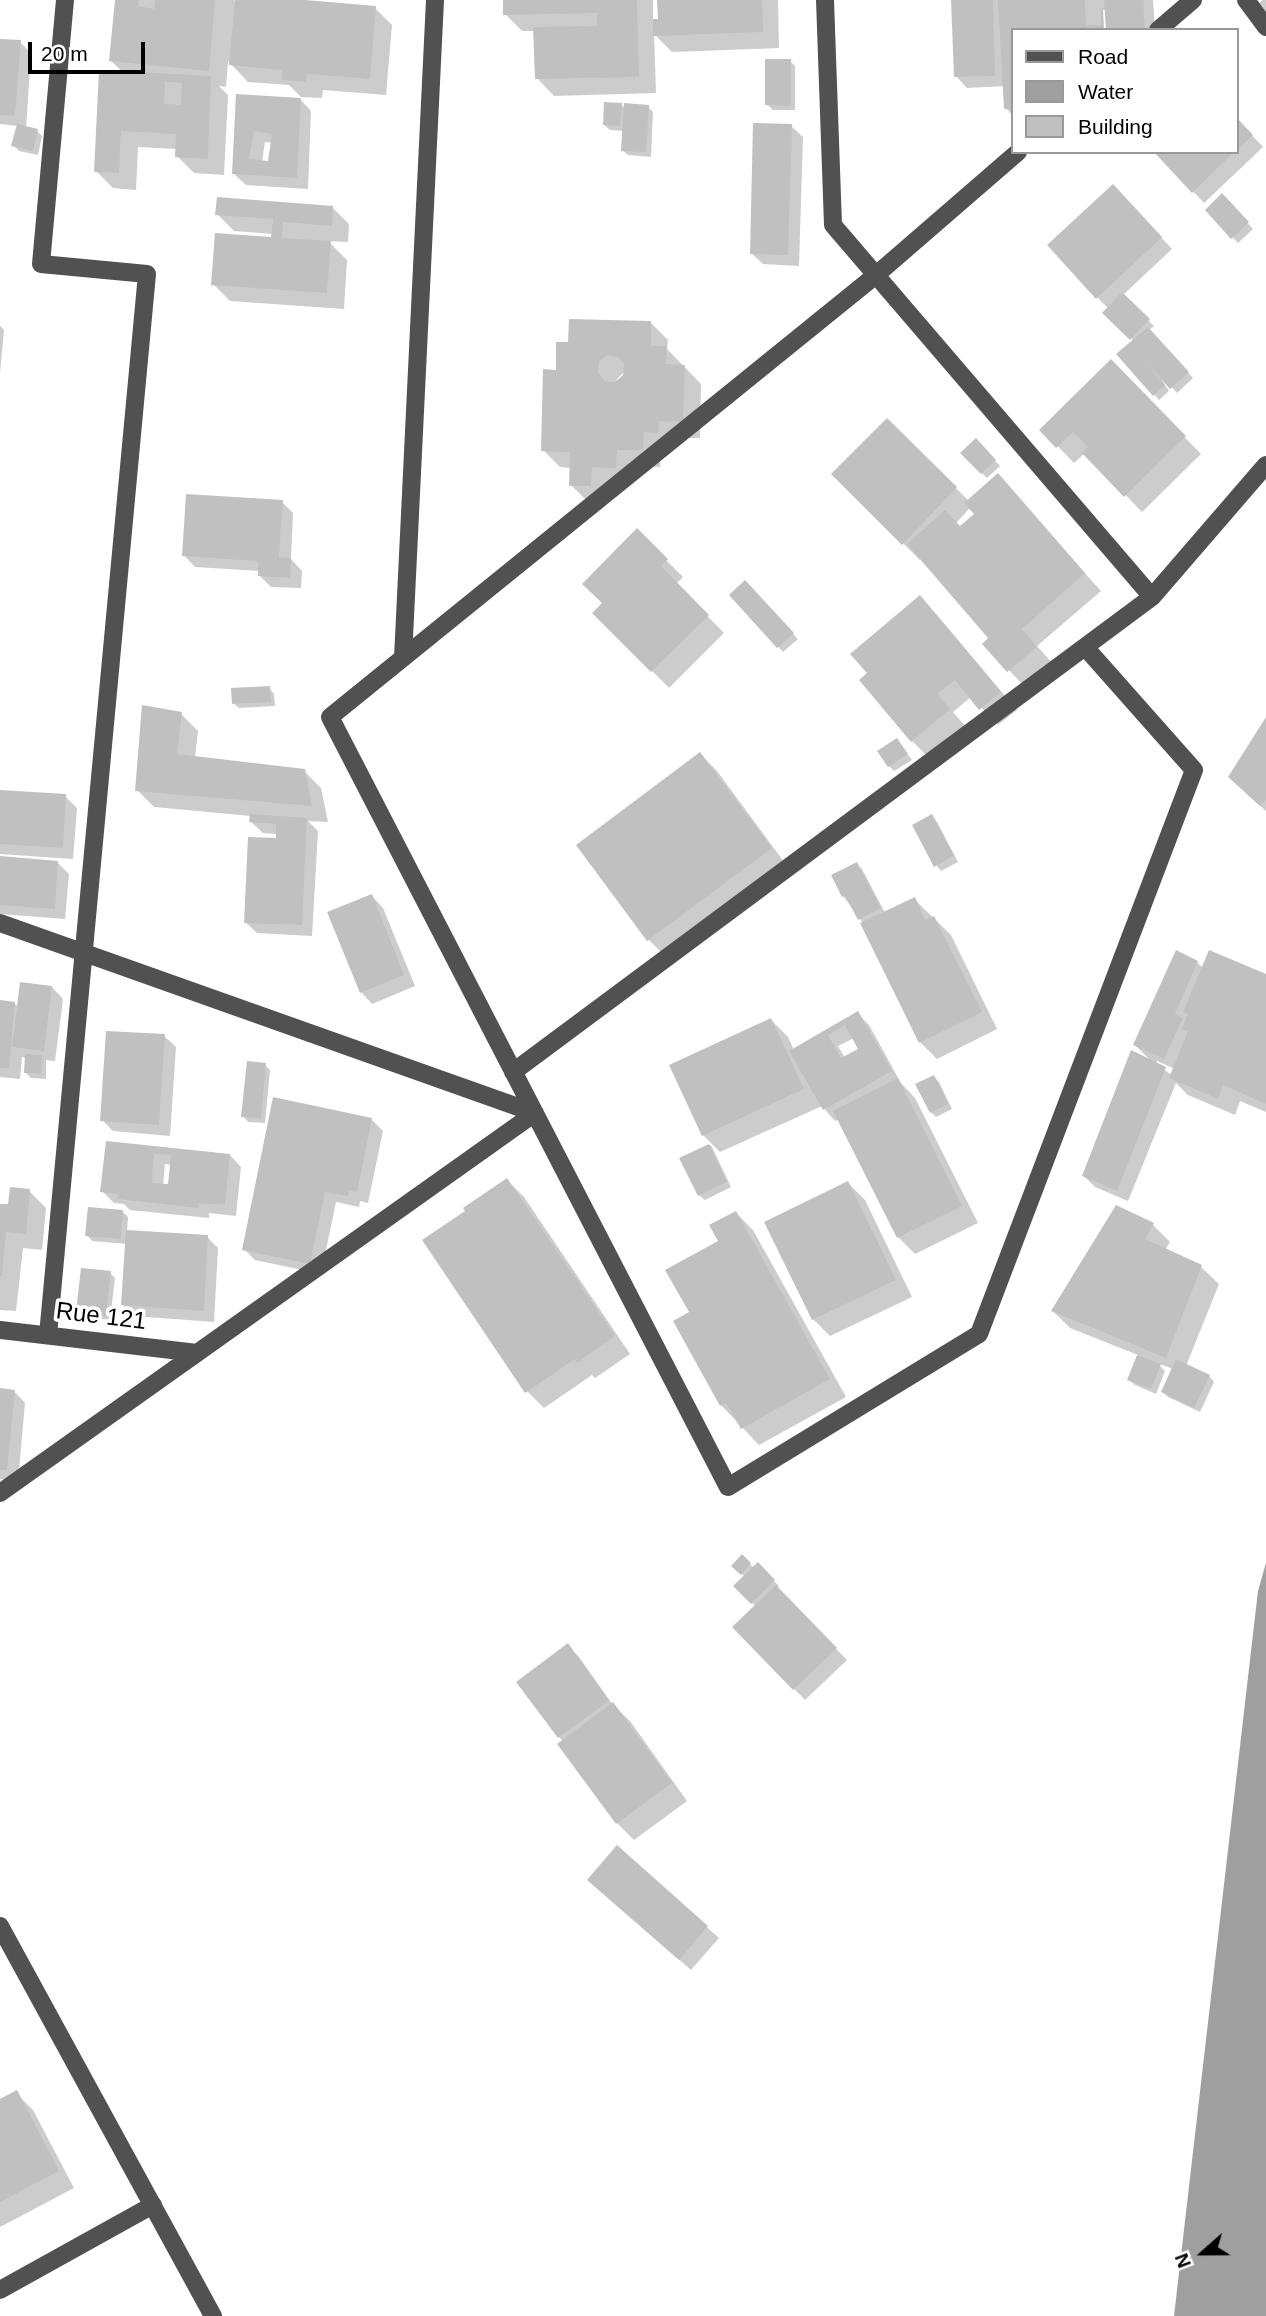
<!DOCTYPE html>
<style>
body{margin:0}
#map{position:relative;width:1266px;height:2316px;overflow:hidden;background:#fff;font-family:Arial,sans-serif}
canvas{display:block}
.legend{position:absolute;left:1011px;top:28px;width:228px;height:126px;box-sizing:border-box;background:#fff;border:2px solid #999;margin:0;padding:9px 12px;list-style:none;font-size:21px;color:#000}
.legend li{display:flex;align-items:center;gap:14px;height:35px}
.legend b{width:35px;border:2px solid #999}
.north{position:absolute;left:1168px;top:2218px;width:70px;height:70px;-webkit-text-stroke:5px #fff;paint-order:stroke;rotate:249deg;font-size:19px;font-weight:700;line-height:28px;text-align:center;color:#000}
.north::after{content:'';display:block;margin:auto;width:24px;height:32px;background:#000;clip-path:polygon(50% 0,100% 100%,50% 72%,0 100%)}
.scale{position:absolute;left:28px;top:42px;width:117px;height:32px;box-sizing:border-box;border:4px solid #000;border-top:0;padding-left:9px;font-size:21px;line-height:24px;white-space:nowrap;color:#000;-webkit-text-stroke:5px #fff;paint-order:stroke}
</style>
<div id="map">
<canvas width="1266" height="2316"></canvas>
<ul class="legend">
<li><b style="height:9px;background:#515151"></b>Road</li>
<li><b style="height:19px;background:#9f9f9f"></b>Water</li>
<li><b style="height:19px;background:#c0c0c0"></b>Building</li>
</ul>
<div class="north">N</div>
<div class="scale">20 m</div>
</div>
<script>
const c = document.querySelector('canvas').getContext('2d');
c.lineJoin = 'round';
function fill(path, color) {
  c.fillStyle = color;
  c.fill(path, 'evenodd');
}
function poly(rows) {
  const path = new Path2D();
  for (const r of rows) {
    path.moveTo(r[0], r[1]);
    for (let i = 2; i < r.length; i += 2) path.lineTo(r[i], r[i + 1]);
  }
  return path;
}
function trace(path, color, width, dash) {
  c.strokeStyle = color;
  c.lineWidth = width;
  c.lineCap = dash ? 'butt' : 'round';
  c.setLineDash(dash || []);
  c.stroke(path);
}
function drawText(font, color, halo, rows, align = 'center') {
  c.font = font + ' Arial,sans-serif';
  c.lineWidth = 7;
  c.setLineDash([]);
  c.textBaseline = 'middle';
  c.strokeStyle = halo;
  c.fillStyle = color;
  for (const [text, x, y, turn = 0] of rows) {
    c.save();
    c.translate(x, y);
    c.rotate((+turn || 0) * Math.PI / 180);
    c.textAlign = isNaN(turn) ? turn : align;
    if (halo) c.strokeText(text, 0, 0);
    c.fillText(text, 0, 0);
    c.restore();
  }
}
const water = poly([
 [1266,1563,1266,2316,1174,2316,1258,1591]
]);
const shadow = poly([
 [117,0,234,0,236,2,237,0,284,0,375,8,392,25,386,95,323,90,322,98,301,97,289,85,248,82,228,61,226,87,219,86,228,95,224,175,194,173,177,156,177,149,138,147,136,190,113,188,96,171,124,73,111,61],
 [505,0,653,0,653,21,660,21,659,0,778,0,779,48,672,52,654,34,656,93,554,96,537,78,535,31,522,31,505,14],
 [953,0,1153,0,1155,30,1108,30,1107,10,1101,10,1103,27,1105,30,1012,30,1012,115,1006,108,1005,86,967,88,956,76],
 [1263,0,1266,0,1266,12,1259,3],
 [0,41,20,42,31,53,26,128,37,131,42,136,38,155,19,151,13,145,18,126,0,124],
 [790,61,795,66,795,110,773,110,767,104],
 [238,96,300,99,311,111,308,189,246,185,234,174],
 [265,142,273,143,269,163,262,162],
 [621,104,625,109,648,107,653,112,651,157,628,155,622,150,624,131,610,130,604,125],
 [1236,118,1263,147,1204,203,1156,152,1236,152],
 [791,126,803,137,799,266,763,264,751,253],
 [1222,196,1253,229,1238,243,1207,210],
 [1124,197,1172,249,1123,295,1154,326,1149,330,1193,378,1177,393,1163,378,1161,379,1169,391,1159,400,1119,354,1134,341,1105,313,1109,309,1097,297],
 [332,207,349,224,348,242,328,241,347,260,344,309,230,301,213,284,273,239,273,234,234,231,217,214],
 [651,323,668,340,667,349,701,384,700,438,675,438,675,449,661,449,660,467,633,466,633,484,608,483,588,502,571,485,571,468,560,467,543,450,557,371,570,344],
 [625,371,625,376,618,382,616,380],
 [0,326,4,330,0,373],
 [1111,362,1201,454,1142,512,1085,453,1074,463,1042,430],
 [887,420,969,501,1011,491,1101,591,1037,646,1053,664,1026,688,984,644,990,638,921,558,920,560,833,474],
 [971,507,977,514,961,528,956,523],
 [976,441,1000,466,987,478,962,453],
 [282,502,293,513,291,559,302,571,301,588,271,587,259,575,260,571,195,567,184,555],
 [637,531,683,577,676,584,724,633,669,688,595,613,604,603],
 [745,583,798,639,783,652,731,595],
 [920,598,937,615,1017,710,998,725,971,697,953,712,966,727,929,758,912,741,869,673],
 [269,688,274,694,275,706,239,708,233,703],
 [181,714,198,731,195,758,304,771,321,788,328,822,308,821,318,831,312,936,257,933,245,922,277,840,277,834,263,833,251,822,251,816,154,807,137,790],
 [1266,720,1266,811,1247,794],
 [897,740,912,760,894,771,889,766],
 [700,754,717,771,787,866,666,957,649,940,578,845],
 [0,792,65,796,77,808,73,859,0,854],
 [932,816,937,822,958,862,941,871,936,865],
 [0,858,58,863,69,874,65,919,0,914],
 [856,864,862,869,885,913,914,899,951,935,997,1029,937,1059,920,1042,863,923,843,896],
 [372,896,383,908,415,986,372,1004,361,992],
 [1197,962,1203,968,1266,976,1266,1112,1240,1101,1235,1115,1188,1095,1176,1083,1128,1201,1095,1187,1084,1176,1152,1062,1135,1045],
 [1157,1061,1175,1069,1172,1075,1156,1064],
 [52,987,63,999,55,1061,46,1060,46,1079,31,1078,26,1073,26,1058,22,1057,20,1079,0,1077,0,1002,14,1003,19,1008],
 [858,1014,869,1025,901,1083,915,1098,978,1223,915,1254,898,1237,839,1119,835,1121,822,1106,720,1152,703,1135,771,1020,788,1037,794,1050],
 [854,1038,860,1050,845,1058,838,1046],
 [164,1036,176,1047,170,1136,113,1131,102,1120],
 [265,1065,270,1070,265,1123,248,1122,243,1116],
 [934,1077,939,1082,952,1109,936,1117,931,1112],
 [371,1119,383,1131,368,1203,360,1201,359,1207,336,1202,321,1274,255,1260,244,1249],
 [107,1143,230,1155,241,1167,236,1216,209,1213,209,1218,130,1210,124,1204,114,1203,102,1191],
 [165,1164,172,1165,170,1186,163,1186],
 [711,1145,731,1187,705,1200,699,1195,682,1159],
 [507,1180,524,1197,630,1354,595,1378,592,1375,544,1408,527,1391],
 [848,1183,865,1200,912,1297,830,1336,813,1319],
 [29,1191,46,1208,42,1250,23,1248,16,1311,0,1310,0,1205,10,1206],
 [1116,1208,1153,1225,1170,1242,1165,1250,1201,1267,1219,1284,1186,1366,1209,1376,1214,1382,1200,1412,1168,1397,1163,1392,1173,1369,1157,1363,1165,1371,1156,1394,1135,1385,1129,1380,1138,1355,1070,1328,1053,1311],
 [123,1212,128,1217,127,1232,207,1237,218,1248,214,1322,134,1316,123,1305,127,1244,92,1241,87,1235],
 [736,1213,753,1230,846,1397,759,1445,721,1405,675,1322,692,1313,720,1242],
 [110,1273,115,1278,110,1320,83,1317,78,1312],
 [0,1390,14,1391,25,1403,18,1481,0,1479],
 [742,1556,754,1568,758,1565,779,1586,777,1588,847,1660,805,1700,734,1627,756,1607,736,1586,745,1577,739,1571],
 [567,1646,579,1657,613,1705,630,1721,687,1801,634,1840,617,1823,559,1744,563,1741,559,1737],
 [617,1847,719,1938,691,1970,601,1891],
 [16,2093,33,2110,74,2188,0,2227,0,2101]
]);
const building = poly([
 [115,0,139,0,138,6,154,9,155,0,215,0,209,71,109,61],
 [235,0,305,0,376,6,370,79,307,74,306,82,282,80,282,70,229,65],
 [503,0,637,0,639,77,535,79,533,27,597,26,597,13,503,15],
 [657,0,762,0,763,32,653,36,653,19,658,19],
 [951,0,993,0,995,76,954,77],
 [998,0,1085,0,1086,25,1101,25,1101,8,1103,8,1104,30,1012,30,1012,109,1004,109],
 [1104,0,1143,0,1145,30,1106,30],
 [0,39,21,40,15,116,0,115],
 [765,59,791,59,791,106,765,105],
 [99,70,211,76,208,159,175,157,176,134,121,131,119,173,94,172],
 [165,82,182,83,181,105,164,104],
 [236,94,301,98,297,178,232,174],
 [254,131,272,134,268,161,249,159],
 [604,102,622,103,620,126,603,125],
 [624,103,649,105,646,152,621,151],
 [1236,117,1253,135,1236,151],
 [753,123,792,124,788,255,750,254],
 [17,124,38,129,33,151,11,146],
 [1154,152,1234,152,1192,193],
 [1113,184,1162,237,1096,299,1047,245],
 [1222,193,1249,222,1231,239,1205,210],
 [217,197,333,206,332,226,283,222,282,238,331,241,327,293,211,285,215,233,271,237,273,219,215,215],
 [1122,292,1150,319,1130,340,1102,313],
 [569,319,651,321,651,346,667,346,666,364,685,365,683,422,659,421,658,433,644,432,643,450,617,450,616,468,592,467,591,486,569,486,570,452,541,451,543,369,556,370,556,342,568,342],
 [607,355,618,357,624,364,623,375,615,382,605,381,598,373,599,362],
 [1148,327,1189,372,1170,389,1139,355,1165,385,1153,396,1116,354],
 [1111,359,1186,436,1124,497,1082,453,1088,447,1073,432,1056,448,1039,430],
 [887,418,957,487,902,545,831,474],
 [976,438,996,460,981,474,960,453],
 [998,473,1085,573,1022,629,1037,647,1007,672,982,644,988,638,907,544,945,510,960,526,974,514,964,503],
 [186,494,283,500,279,557,291,558,290,578,258,576,258,561,182,556],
 [637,528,668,559,661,566,709,615,651,672,592,613,602,603,582,584],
 [745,580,794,633,777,648,729,595],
 [920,595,1001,692,979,710,955,680,937,694,950,709,911,742,859,680,867,673,850,654],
 [270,686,271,702,232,704,231,688],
 [142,705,182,712,177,754,305,769,312,806,135,791],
 [1266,717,1266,800,1260,806,1228,777],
 [897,738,908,754,888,767,877,751],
 [700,752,772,848,647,941,576,845],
 [0,790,66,794,63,848,0,844],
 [250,814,307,818,302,925,244,923,248,837,276,838,276,824,249,822],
 [932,814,954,856,934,867,912,825],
 [0,856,58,861,55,909,0,905],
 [857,862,881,908,858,920,845,895,842,897,831,875],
 [372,894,404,975,360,993,327,912],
 [915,897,925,920,934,916,982,1012,919,1043,860,923],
 [1176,950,1198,961,1175,1014,1183,1018,1164,1059,1133,1045],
 [1209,950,1266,974,1266,1104,1223,1085,1218,1099,1169,1078,1188,1031,1182,1029,1188,1014,1183,1012],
 [20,982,52,986,44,1051,12,1047],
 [0,1000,15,1002,9,1068,0,1068],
 [858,1011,892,1071,823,1110,789,1051],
 [845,1025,858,1049,841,1058,828,1035],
 [771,1018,804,1089,702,1136,669,1065],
 [106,1031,165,1034,159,1125,100,1121],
 [1131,1050,1166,1067,1117,1191,1082,1176],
 [25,1054,42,1055,41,1074,24,1073],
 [247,1061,266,1063,261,1118,241,1117],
 [934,1075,948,1104,930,1113,915,1084],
 [898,1078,962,1206,897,1238,833,1111],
 [273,1097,372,1118,357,1192,349,1191,348,1196,325,1192,310,1264,242,1250],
 [106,1141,230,1154,225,1205,199,1203,198,1208,117,1199,118,1194,100,1192],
 [154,1154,171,1155,168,1184,152,1183],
 [709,1144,727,1182,698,1196,679,1158],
 [507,1178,615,1336,577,1363,575,1359,525,1393,422,1240,465,1211,463,1208],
 [848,1181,896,1280,812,1320,764,1222],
 [10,1187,30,1189,26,1234,6,1232,2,1276,0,1276,0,1204,8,1204],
 [1116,1205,1154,1223,1145,1239,1202,1265,1166,1358,1051,1311],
 [88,1207,123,1210,121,1239,85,1236],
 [736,1211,830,1379,741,1429,726,1403,720,1406,673,1321,689,1312,665,1270,718,1241,709,1225],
 [126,1230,208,1235,204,1311,121,1305],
 [81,1268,111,1271,106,1316,76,1312],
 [1137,1355,1161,1364,1151,1389,1127,1380],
 [1176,1359,1210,1375,1194,1408,1161,1392],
 [0,1388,15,1390,7,1470,0,1470],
 [742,1554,751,1563,741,1575,731,1566],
 [758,1562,775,1580,751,1604,733,1586],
 [776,1585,837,1648,793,1690,732,1627],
 [568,1643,609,1701,558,1738,516,1682],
 [613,1702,672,1783,616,1824,557,1744],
 [617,1845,708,1926,679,1960,587,1880],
 [17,2090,59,2171,0,2202,0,2099]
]);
const minor = poly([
 [825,0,833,225,1152,597],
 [1246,0,1266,27],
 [1158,30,1193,0],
 [1018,152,876,275,330,717,728,1487,979,1334,1194,770,1085,647],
 [403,658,435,0],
 [0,923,535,1113],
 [513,1072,1152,597,1266,465],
 [0,1330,197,1353],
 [48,1335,147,274,41,264,65,0],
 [0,1493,535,1113],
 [0,1926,213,2316],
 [0,2290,153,2205]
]);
const streetNames = [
 ["Rue 121",101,1317,7]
];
fill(water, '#9f9f9f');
fill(shadow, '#0003');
fill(building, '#c0c0c0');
trace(minor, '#515151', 18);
drawText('24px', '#000', '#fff', streetNames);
</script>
